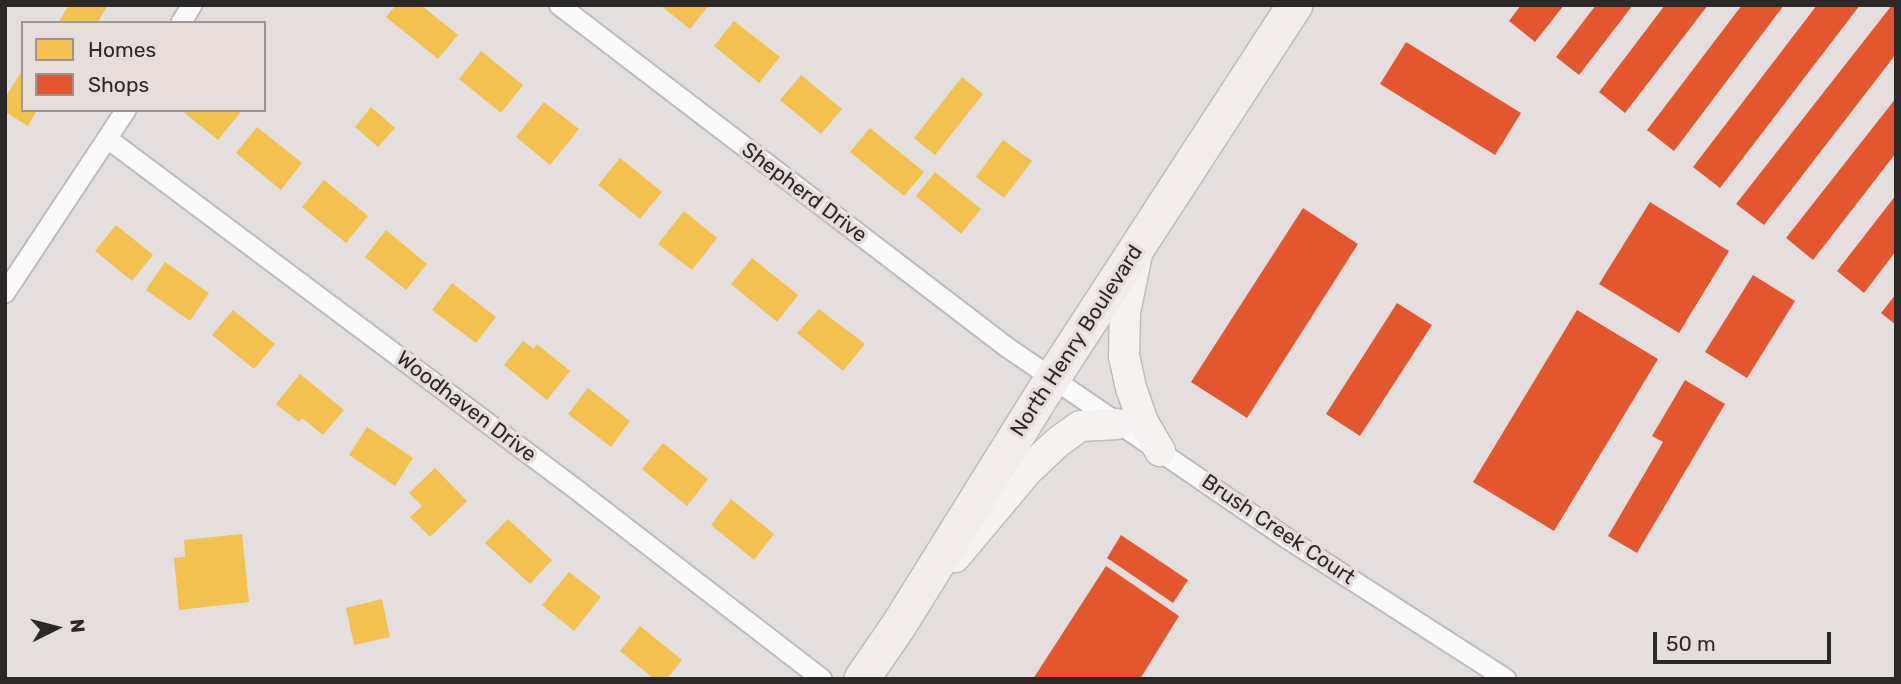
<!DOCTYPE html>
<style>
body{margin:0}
#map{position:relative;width:1901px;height:684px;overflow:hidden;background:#e4dfde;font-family:Rubik,sans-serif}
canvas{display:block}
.frame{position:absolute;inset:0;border:7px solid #2c2828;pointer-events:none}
.legend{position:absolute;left:21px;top:21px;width:245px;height:91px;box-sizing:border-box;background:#e7dddb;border:2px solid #9c9593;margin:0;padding:9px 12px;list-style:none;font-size:21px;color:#2c2828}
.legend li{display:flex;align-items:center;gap:14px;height:35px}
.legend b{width:35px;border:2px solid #9c9593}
.north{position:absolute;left:21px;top:593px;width:70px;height:70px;-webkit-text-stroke:5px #e7dddb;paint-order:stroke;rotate:84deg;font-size:19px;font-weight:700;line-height:28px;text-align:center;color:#2c2828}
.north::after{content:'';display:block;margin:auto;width:24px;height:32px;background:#2c2828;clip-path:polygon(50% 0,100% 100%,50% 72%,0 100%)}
.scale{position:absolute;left:1653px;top:632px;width:178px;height:32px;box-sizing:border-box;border:4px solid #2c2828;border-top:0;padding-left:9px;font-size:21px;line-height:24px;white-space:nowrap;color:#2c2828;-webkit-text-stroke:5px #e7dddb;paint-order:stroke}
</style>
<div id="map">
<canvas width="1901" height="684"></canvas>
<div class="frame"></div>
<ul class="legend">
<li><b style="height:19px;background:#f2c14e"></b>Homes</li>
<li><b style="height:19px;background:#e4572e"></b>Shops</li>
</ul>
<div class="north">N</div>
<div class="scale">50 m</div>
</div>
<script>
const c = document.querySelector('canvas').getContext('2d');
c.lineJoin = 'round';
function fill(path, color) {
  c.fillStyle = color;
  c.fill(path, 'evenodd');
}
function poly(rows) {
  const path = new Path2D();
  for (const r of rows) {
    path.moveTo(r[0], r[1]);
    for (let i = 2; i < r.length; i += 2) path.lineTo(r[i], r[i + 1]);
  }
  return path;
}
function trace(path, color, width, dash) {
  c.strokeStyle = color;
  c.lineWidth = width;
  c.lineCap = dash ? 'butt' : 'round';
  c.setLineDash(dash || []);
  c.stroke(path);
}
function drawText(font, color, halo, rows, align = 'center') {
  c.font = font + ' Rubik,sans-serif';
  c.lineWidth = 7;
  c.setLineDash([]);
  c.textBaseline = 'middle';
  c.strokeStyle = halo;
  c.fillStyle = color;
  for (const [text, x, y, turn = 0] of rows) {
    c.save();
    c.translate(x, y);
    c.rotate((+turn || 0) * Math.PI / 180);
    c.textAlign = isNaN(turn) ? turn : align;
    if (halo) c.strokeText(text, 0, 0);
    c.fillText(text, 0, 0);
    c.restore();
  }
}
const homes = poly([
 [69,5,108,5,97,23,58,23],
 [396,5,421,5,458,35,438,59,386,17],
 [660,5,709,5,690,29],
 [734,21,780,57,759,83,714,46],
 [481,51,523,85,501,113,459,79],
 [23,69,23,110,37,110,28,126,5,112,5,98],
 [801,75,842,109,821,134,780,100],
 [962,77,983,94,935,155,914,138],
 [544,102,579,129,550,165,516,137],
 [371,107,395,128,378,147,355,127],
 [181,110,237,110,240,113,218,140],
 [257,127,302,163,281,190,236,153],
 [870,128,924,172,904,196,850,152],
 [1003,140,1032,161,1004,198,976,177],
 [620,158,662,192,640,219,598,185],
 [935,172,981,209,961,234,916,196],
 [324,180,368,216,346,243,302,207],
 [684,211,717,238,692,270,658,244],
 [116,225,153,255,132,281,95,251],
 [386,230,427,264,406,290,365,257],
 [752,258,798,295,777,322,731,284],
 [165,262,209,293,190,321,146,290],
 [452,283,496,317,476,343,432,310],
 [819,309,865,344,843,371,797,333],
 [233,310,275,344,254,369,212,335],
 [523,341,534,349,537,344,570,371,547,400,504,365],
 [300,374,344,410,323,435,302,418,299,422,276,404],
 [588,388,630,421,611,447,568,414],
 [367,427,413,458,395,486,349,455],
 [663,443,708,479,687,506,642,469],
 [435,468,467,501,430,537,410,517,422,506,409,493],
 [731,499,774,534,754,560,711,525],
 [508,519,552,560,530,584,485,543],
 [242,534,249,602,179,610,174,558,185,557,184,540],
 [569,572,601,597,574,631,542,605],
 [382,599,390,637,354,645,346,608],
 [640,626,682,660,667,679,654,679,620,651]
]);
const shops = poly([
 [1521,5,1564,5,1535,42,1509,21],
 [1596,5,1633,5,1579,75,1556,57],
 [1665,5,1708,5,1625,113,1599,92],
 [1742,5,1784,5,1674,151,1647,130],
 [1817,5,1860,5,1720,188,1693,167],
 [1892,5,1896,5,1896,54,1764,225,1736,204],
 [1406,42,1521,113,1495,155,1380,84],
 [1896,98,1896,153,1813,260,1786,238],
 [1896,195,1896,251,1864,293,1837,271],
 [1650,202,1729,251,1679,333,1599,284],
 [1303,208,1358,244,1247,418,1191,382],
 [1753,275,1795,301,1747,378,1705,352],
 [1896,294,1896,325,1881,313],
 [1397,303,1432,325,1360,436,1326,414],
 [1577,310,1658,359,1554,531,1473,482],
 [1685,380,1725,404,1637,553,1608,536,1663,442,1652,436],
 [1121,535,1188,580,1173,603,1107,558],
 [1106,566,1179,616,1140,679,1033,679]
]);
const street = poly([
 [559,5,1008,348,1285,537,1506,679],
 [181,23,192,5],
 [108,139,573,487,822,679],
 [5,293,126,110]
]);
const primary = poly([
 [1137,254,1125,312,1124,356,1131,388,1143,422,1160,451],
 [955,557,1028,470,1058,442,1080,426,1117,424]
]);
const highway = poly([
 [862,679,899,625,1052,379,1295,5]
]);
const streetNames = [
 ["Shepherd Drive",804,193,37],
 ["North Henry Boulevard",1077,341,-57],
 ["Woodhaven Drive",466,407,37],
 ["Brush Creek Court",1278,530,34]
];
fill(homes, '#f2c14e');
fill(shops, '#e4572e');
trace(street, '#c0bcbc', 23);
trace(primary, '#bfbdbc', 33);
trace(highway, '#bfbdbc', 38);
trace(street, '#fbfafa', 19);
trace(primary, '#f6f2f1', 30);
trace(highway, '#f2edeb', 35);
drawText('21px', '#2c2828', '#e7dddb', streetNames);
</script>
